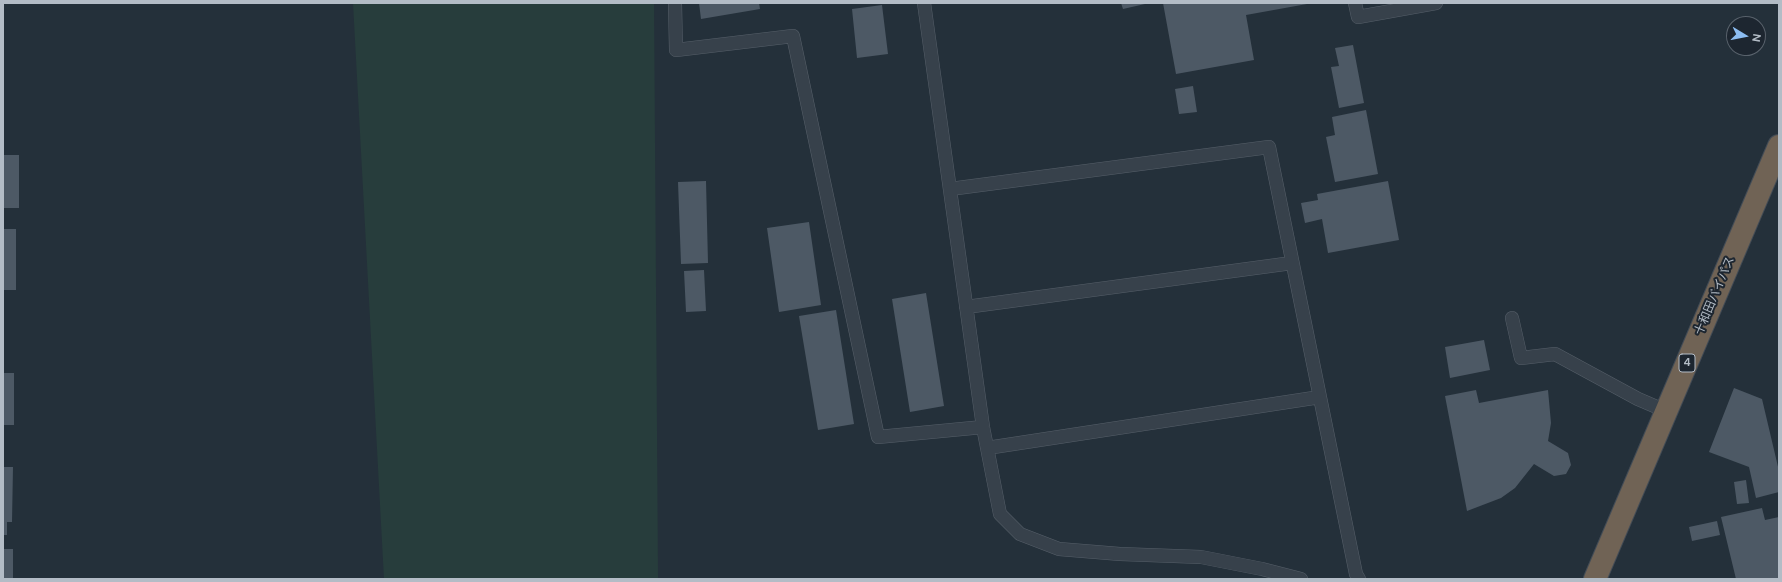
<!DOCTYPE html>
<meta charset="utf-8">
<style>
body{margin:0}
#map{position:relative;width:1782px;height:582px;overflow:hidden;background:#24303a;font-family:"DM Sans",sans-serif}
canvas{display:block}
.frame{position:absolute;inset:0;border:4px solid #b3bcc6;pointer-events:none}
.north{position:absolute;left:1726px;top:16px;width:40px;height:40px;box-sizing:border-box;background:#1d2630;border:1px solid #59626c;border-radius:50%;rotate:100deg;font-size:11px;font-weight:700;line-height:16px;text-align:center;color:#b3bcc6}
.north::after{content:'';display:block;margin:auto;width:14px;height:18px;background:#8cbdf2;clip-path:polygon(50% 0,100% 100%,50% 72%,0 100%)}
</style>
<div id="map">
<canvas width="1782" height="582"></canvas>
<div class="frame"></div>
<div class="north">N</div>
</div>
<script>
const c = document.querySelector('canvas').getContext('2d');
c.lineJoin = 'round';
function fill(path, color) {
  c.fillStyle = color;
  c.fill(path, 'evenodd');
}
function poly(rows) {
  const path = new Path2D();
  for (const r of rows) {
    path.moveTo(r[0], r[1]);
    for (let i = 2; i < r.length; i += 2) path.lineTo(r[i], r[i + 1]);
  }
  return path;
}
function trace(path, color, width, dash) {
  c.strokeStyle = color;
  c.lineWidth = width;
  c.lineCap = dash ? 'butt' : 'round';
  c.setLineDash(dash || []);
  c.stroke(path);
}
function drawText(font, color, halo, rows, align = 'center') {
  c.font = font + ' "DM Sans","Noto Sans JP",sans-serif';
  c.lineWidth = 4;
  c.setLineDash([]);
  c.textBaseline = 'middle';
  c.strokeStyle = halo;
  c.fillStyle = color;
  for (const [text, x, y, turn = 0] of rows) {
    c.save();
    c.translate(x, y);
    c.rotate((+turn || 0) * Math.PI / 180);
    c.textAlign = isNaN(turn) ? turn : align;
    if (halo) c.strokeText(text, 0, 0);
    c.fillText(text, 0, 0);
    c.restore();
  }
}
const green = poly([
 [353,3,654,3,658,579,384,579]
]);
const building = poly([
 [699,3,759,3,760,9,701,19],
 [1121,3,1145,3,1145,4,1123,9],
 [1163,3,1307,3,1307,4,1246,15,1254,60,1176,74],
 [882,5,888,54,857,58,852,9],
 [1353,45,1364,103,1339,108,1331,67,1339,66,1335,48],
 [1193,86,1197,112,1179,114,1175,89],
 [1366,110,1378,174,1335,182,1326,137,1335,135,1332,117],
 [3,155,19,155,19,208,3,208],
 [706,181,708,263,681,264,678,182],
 [1388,181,1399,240,1328,253,1322,219,1305,223,1301,203,1318,200,1317,194],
 [809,222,821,305,779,312,767,228],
 [3,229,16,229,16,290,3,290],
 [704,270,706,311,686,312,684,271],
 [926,293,944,406,910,412,892,299],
 [836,310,854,424,818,430,799,316],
 [1484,340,1490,370,1450,378,1445,347],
 [3,373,14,373,14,425,3,425],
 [1734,388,1762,399,1779,471,1779,492,1756,498,1749,467,1709,452],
 [1476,390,1479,403,1548,390,1551,423,1548,441,1568,453,1571,465,1566,474,1554,476,1534,464,1515,488,1501,498,1467,511,1445,396],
 [3,467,13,467,12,522,7,522,7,535,3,535],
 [1746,480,1749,503,1737,504,1734,482],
 [1762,508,1765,520,1779,517,1779,579,1736,579,1721,517],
 [1717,521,1720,535,1692,541,1689,527],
 [3,549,13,549,13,579,3,579]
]);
const lane = poly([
 [675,3,676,50,793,36,878,437,983,427],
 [924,3,983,427,1000,514,1020,534,1059,549,1120,554,1201,557,1262,569,1301,579],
 [1355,3,1358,17,1436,3],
 [950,189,1269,147,1356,574,1359,579],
 [966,307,1292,263],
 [1512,318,1521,358,1555,354,1638,399,1666,411],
 [987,448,1320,397]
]);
const highway = poly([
 [1595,579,1779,146]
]);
const shields = [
 [1687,363,16]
];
const shieldNames = [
 ["4",1687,363]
];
const streetNames = [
 ["十和田バイパス",1715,296,-67]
];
fill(green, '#273d3c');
fill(building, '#4d5965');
trace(lane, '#565f69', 14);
trace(highway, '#434c56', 24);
trace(lane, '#37414b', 13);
trace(highway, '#706355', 22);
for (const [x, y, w] of shields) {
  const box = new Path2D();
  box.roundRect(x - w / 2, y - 9, w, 18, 3);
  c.fillStyle = '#1d2630';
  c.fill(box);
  trace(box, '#b3bcc6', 1);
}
drawText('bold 11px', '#b3bcc6', null, shieldNames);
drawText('12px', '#b3bcc6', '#1d2630', streetNames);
</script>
